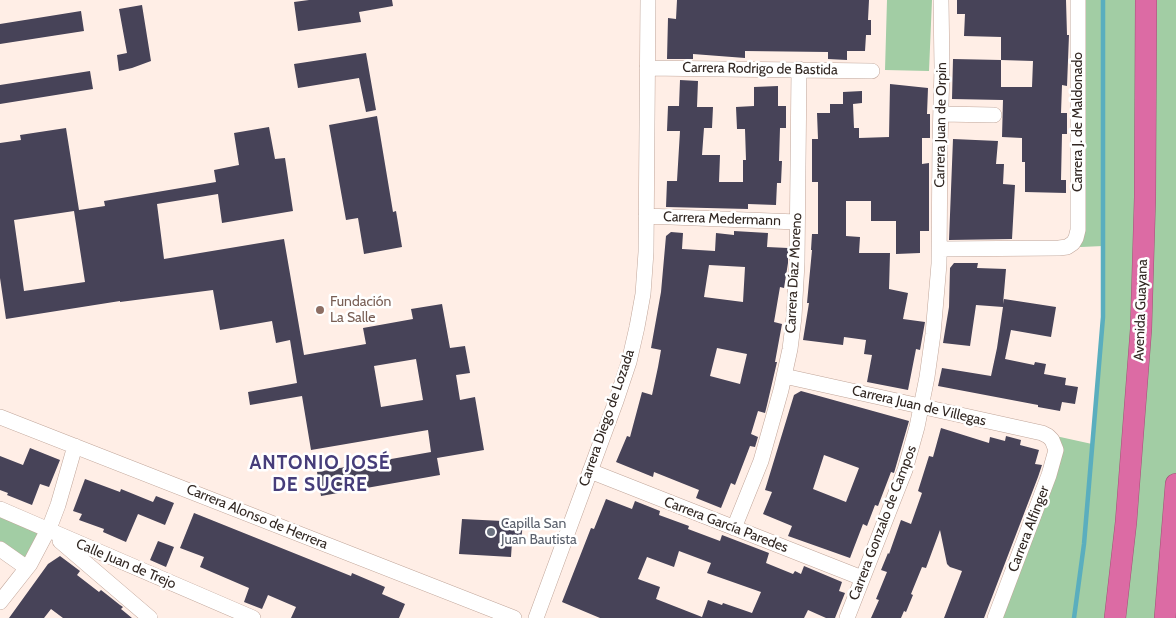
<!DOCTYPE html>
<meta charset="utf-8">
<style>
body{margin:0}
canvas{display:block;background:#ffeee6}
</style>
<canvas width="1176" height="618"></canvas>
<script>
const c = document.querySelector('canvas').getContext('2d');
c.lineJoin = 'round';
function fill(path, color) {
  c.fillStyle = color;
  c.fill(path, 'evenodd');
}
function poly(rows) {
  const path = new Path2D();
  for (const r of rows) {
    path.moveTo(r[0], r[1]);
    for (let i = 2; i < r.length; i += 2) path.lineTo(r[i], r[i + 1]);
  }
  return path;
}
function trace(path, color, width, dash) {
  c.strokeStyle = color;
  c.lineWidth = width;
  c.lineCap = dash ? 'butt' : 'round';
  c.setLineDash(dash || []);
  c.stroke(path);
}
function drawText(font, color, halo, rows, align = 'center') {
  c.font = font + ' Cabin,sans-serif';
  c.lineWidth = 5;
  c.setLineDash([]);
  c.textBaseline = 'middle';
  c.strokeStyle = halo;
  c.fillStyle = color;
  for (const [text, x, y, turn = 0] of rows) {
    c.save();
    c.translate(x, y);
    c.rotate((+turn || 0) * Math.PI / 180);
    c.textAlign = isNaN(turn) ? turn : align;
    if (halo) c.strokeText(text, 0, 0);
    c.fillText(text, 0, 0);
    c.restore();
  }
}
const green = poly([
 [887,0,932,0,929,71,885,70],
 [1078,0,1176,0,1176,618,995,618,1055,456,1042,433,1092,444,1103,317,1103,246,1059,248,1073,243],
 [0,510,48,531,30,564,0,548]
]);
const stream = poly([
 [1074,618,1084,544,1103,317,1103,0]
]);
const building = poly([
 [309,0,392,0,393,6,359,12,361,22,298,31,294,2],
 [677,0,869,0,868,20,871,20,871,35,866,35,865,51,847,51,847,60,828,59,828,52,745,51,745,58,693,54,693,59,667,59,668,18,676,19],
 [957,0,1066,0,1067,35,1069,35,1067,86,1062,85,1061,113,1067,113,1067,134,1062,134,1061,180,1066,180,1066,193,1025,192,1025,162,1022,162,1022,138,1002,137,1003,100,952,99,953,59,1001,60,1001,87,1032,87,1033,61,1001,60,1001,37,964,36,965,14,957,14],
 [142,5,151,61,132,68,119,71,117,55,127,53,119,9],
 [81,11,84,31,0,44,0,24],
 [366,53,376,110,366,112,359,78,298,88,294,64],
 [90,71,93,89,0,104,0,85],
 [680,80,698,81,697,107,713,107,712,128,704,128,702,155,720,155,719,182,743,182,743,160,746,160,745,129,737,129,736,107,754,106,754,87,778,86,778,106,786,106,786,128,780,128,779,161,782,161,781,183,777,183,776,205,748,204,748,209,666,207,667,181,677,181,680,131,667,131,668,106,679,106],
 [890,84,928,88,927,114,930,114,930,138,922,138,922,164,929,163,929,231,920,231,920,253,896,254,896,221,871,221,871,201,846,201,846,236,860,237,859,253,890,253,889,289,908,293,903,319,925,322,920,350,916,349,908,390,867,382,872,355,864,354,866,340,844,337,843,345,803,340,809,303,807,303,812,250,811,250,812,234,818,234,818,182,812,182,812,139,818,139,817,113,830,113,830,104,843,104,843,92,862,91,862,103,853,104,854,128,859,128,859,138,889,137],
 [377,116,393,212,396,211,402,247,364,254,358,218,346,220,329,125],
 [269,127,275,159,285,158,293,211,222,223,218,194,157,204,164,259,284,239,304,355,366,344,363,328,413,319,411,309,442,304,450,348,465,346,470,373,456,375,460,400,475,397,484,450,437,458,440,475,321,496,317,472,431,452,428,430,311,450,302,396,250,405,248,392,297,383,290,340,276,343,272,321,220,330,213,290,120,302,120,301,6,319,0,278,0,143,21,140,20,135,66,128,79,210,105,206,104,201,216,182,214,170,239,165,234,133],
 [74,211,85,282,24,291,14,220],
 [416,359,423,400,381,407,374,366],
 [953,139,998,141,996,164,1004,164,1003,184,1015,185,1012,239,949,240],
 [734,231,768,233,767,247,788,248,788,263,784,288,780,287,774,322,782,324,775,362,777,362,767,405,765,413,758,411,751,434,758,437,755,447,750,446,735,485,731,483,721,508,696,498,699,490,654,472,653,477,616,462,627,436,630,437,642,392,652,395,658,367,661,350,651,348,661,292,666,236,671,232,683,233,682,249,715,251,716,233,734,235],
 [709,265,745,267,743,302,704,297],
 [717,348,747,354,740,384,710,376],
 [954,263,978,263,977,268,1006,269,1003,304,1004,299,1056,307,1051,337,1011,330,1005,359,1034,365,1035,362,1046,364,1044,374,1066,378,1065,385,1078,387,1075,404,1062,402,1060,411,1038,407,1038,405,938,386,942,368,991,376,997,348,1003,307,976,305,970,346,943,343,949,307,950,268],
 [801,391,909,421,894,473,891,472,878,506,875,505,867,526,863,524,850,558,788,536,792,526,763,514,772,492,765,490,794,395],
 [824,455,859,468,846,502,813,489],
 [941,428,989,443,990,437,1005,441,1006,436,1021,440,1020,445,1039,450,1035,464,1042,465,1038,477,984,618,944,618,962,571,950,567,947,564,940,530,926,568,922,567,911,594,913,595,906,612,904,611,901,618,871,618,879,600,876,599,887,572,881,570,888,553,889,554,901,520,911,524,922,493,918,491,929,456,933,457],
 [30,448,60,460,49,487,40,484,32,505,7,495,8,493,0,490,0,456,23,465],
 [85,479,120,492,121,489,153,502,156,496,174,503,165,525,138,514,126,542,103,532,104,529,79,520,82,514,73,511],
 [606,499,632,509,635,501,660,511,659,515,689,526,688,529,720,541,722,535,769,553,766,563,793,574,795,571,801,574,804,566,842,582,839,591,845,593,835,618,826,618,808,610,804,618,600,618,562,602,591,528,594,529],
 [679,551,711,563,707,573,761,592,752,613,723,603,722,605,708,600,702,617,656,599,660,587,638,579,647,557,674,567],
 [194,513,351,576,352,573,385,587,382,594,405,604,399,618,291,618,296,607,268,595,262,609,244,602,249,588,200,567,204,557,180,548],
 [462,519,523,522,521,542,512,542,511,557,459,554],
 [158,541,174,547,166,567,150,560],
 [60,556,80,571,77,575,99,592,101,590,120,605,123,607,121,609,132,618,63,618,51,609,44,618,9,618,48,564]
]);
const minor = poly([
 [647,68,872,71],
 [941,114,994,115],
 [646,216,797,222],
 [939,249,1059,248,1067,247,1073,243,1076,238,1078,230,1078,0],
 [784,376,1042,433,1048,436,1052,440,1056,450,1049,475,995,618],
 [0,417,514,618],
 [590,471,862,578],
 [0,509,253,618],
 [734,528,761,461,781,390,790,349,794,317,797,263,799,69],
 [60,541,150,618],
 [0,549,27,568],
 [0,602,30,564,50,526,58,505,75,446],
 [536,618,616,401,629,362,637,327,643,294,646,252,648,0],
 [847,618,905,470,917,427,927,377,933,334,939,264,940,142,942,68,941,0]
]);
const highway = poly([
 [1115,618,1126,522,1141,329,1145,197,1146,0],
 [1165,618,1176,484]
]);
const markers = [
 [320,310,5,"#8d6e63"],
 [491,532,5,"#6b7280"]
];
const streetNames = [
 ["Carrera Rodrigo de Bastida",760,69,1],
 ["Carrera J. de Maldonado",1078,122,-90],
 ["Carrera Juan de Orpin",941,125,-89],
 ["Carrera Medermann",722,219,2],
 ["Carrera Díaz Moreno",794,273,-87],
 ["Avenida Guayana",1141,310,-88],
 ["Carrera Juan de Villegas",919,406,13],
 ["Carrera Diego de Lozada",607,418,-71],
 ["Carrera Alonso de Herrera",257,517,22],
 ["Carrera Gonzalo de Campos",883,523,-69],
 ["Carrera García Paredes",726,525,21],
 ["Carrera Alfinger",1029,529,-69],
 ["Calle Juan de Trejo",126,564,23]
];
const educationNames = [
 ["Fundación",330,302],
 ["La Salle",330,318]
];
const worshipNames = [
 ["Capilla San",501,524],
 ["Juan Bautista",501,540]
];
const districtNames = [
 ["ANTONIO JOSÉ",320,463],
 ["DE SUCRE",320,485]
];
fill(green, '#a2cda4');
trace(stream, '#5aaebe', 4.5);
fill(building, '#474358');
trace(minor, '#c1a69a', 16);
trace(highway, '#a05376', 22);
trace(minor, '#fff', 15);
trace(highway, '#dc6ba4', 21);
for (const [x, y, r, color] of markers) {
  const dot = new Path2D();
  dot.arc(x, y, r, 0, 2 * Math.PI);
  c.fillStyle = color;
  c.fill(dot);
  trace(dot, '#fff', 2);
}
drawText('14px', '#312722', '#fff', streetNames);
drawText('14px', '#785e54', '#fff', educationNames, 'left');
drawText('14px', '#5b616d', '#fff', worshipNames, 'left');
c.letterSpacing = '1px';
drawText('bold 19px', '#463d7a', '#fff', districtNames);
c.letterSpacing = '0px';
</script>
